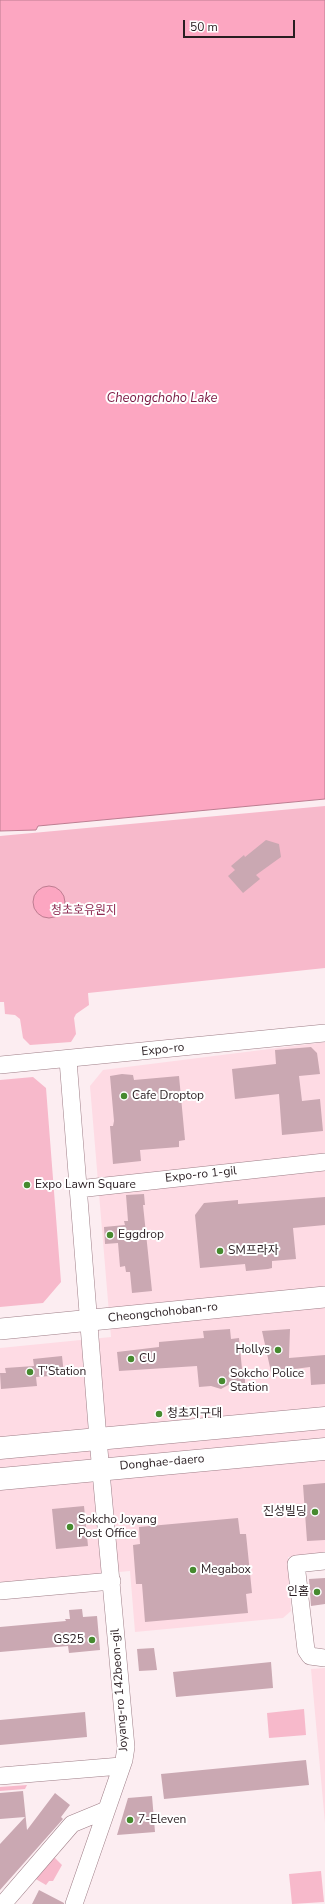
<!DOCTYPE html>
<meta charset="utf-8">
<style>
body{margin:0}
#map{position:relative;width:325px;height:1904px;overflow:hidden;background:#fcedf1;font-family:"Nunito Sans",sans-serif}
canvas{display:block}
.scale{position:absolute;left:183px;top:20px;width:112px;height:18px;box-sizing:border-box;border:2px solid #291d21;border-top:0;padding-left:5px;font-size:12px;line-height:14px;white-space:nowrap;color:#291d21;-webkit-text-stroke:3px #fff;paint-order:stroke}
</style>
<div id="map">
<canvas width="325" height="1904"></canvas>
<div class="scale">50 m</div>
</div>
<script>
const c = document.querySelector('canvas').getContext('2d');
c.lineJoin = 'round';
function fill(path, color) {
  c.fillStyle = color;
  c.fill(path, 'evenodd');
}
function poly(rows) {
  const path = new Path2D();
  for (const r of rows) {
    if (r.length === 3) {
      path.moveTo(r[0] + r[2], r[1]);
      path.arc(r[0], r[1], r[2], 0, 2 * Math.PI);
      continue;
    }
    path.moveTo(r[0], r[1]);
    for (let i = 2; i < r.length; i += 2) path.lineTo(r[i], r[i + 1]);
  }
  return path;
}
function trace(path, color, width, dash) {
  c.strokeStyle = color;
  c.lineWidth = width;
  c.lineCap = dash ? 'butt' : 'round';
  c.setLineDash(dash || []);
  c.stroke(path);
}
function drawText(font, color, halo, rows, align = 'center') {
  c.font = font + ' "Nunito Sans","Noto Sans KR",sans-serif';
  c.lineWidth = 4;
  c.setLineDash([]);
  c.textBaseline = 'middle';
  c.strokeStyle = halo;
  c.fillStyle = color;
  for (const [text, x, y, turn = 0] of rows) {
    c.save();
    c.translate(x, y);
    c.rotate((+turn || 0) * Math.PI / 180);
    c.textAlign = isNaN(turn) ? turn : align;
    if (halo) c.strokeText(text, 0, 0);
    c.fillText(text, 0, 0);
    c.restore();
  }
}
const built = poly([
 [325,1042,325,1553,288,1557,291,1611,283,1618,135,1632,130,1571,0,1583,0,1348,111,1337,90,1086,103,1070],
 [325,1668,325,1823,311,1669]
]);
const green = poly([
 [325,806,325,968,88,993,89,1005,76,1014,74,1018,76,1034,71,1042,30,1045,23,1038,20,1019,15,1015,5,1014,4,1002,0,1002,0,836],
 [33,1077,46,1088,61,1282,43,1303,0,1307,0,1080],
 [304,1709,306,1735,269,1738,267,1713],
 [27,1785,25,1789,0,1791,0,1787],
 [53,1856,62,1865,53,1881,49,1881,46,1885,34,1878],
 [321,1871,324,1902,292,1904,289,1874]
]);
const water = poly([
 [0,0,325,0,325,799,38,826,36,830,0,831,0,0],
 [49,902,16]
]);
const building = poly([
 [266,840,279,844,281,857,256,875,260,879,243,893,228,876,235,870,231,866,244,855,245,857],
 [311,1047,317,1053,320,1074,299,1076,302,1101,320,1099,323,1131,282,1135,279,1094,235,1099,232,1069,276,1064,275,1050],
 [122,1074,133,1075,134,1080,179,1076,185,1140,179,1141,179,1147,140,1150,141,1161,113,1164,110,1126,113,1126,114,1121,110,1076],
 [144,1194,145,1205,143,1205,152,1291,132,1293,130,1272,126,1272,125,1266,120,1267,118,1243,105,1244,104,1227,125,1225,124,1221,128,1221,126,1195],
 [325,1197,325,1225,293,1228,296,1259,272,1261,272,1268,268,1269,246,1271,245,1264,200,1268,195,1215,204,1203,238,1200,238,1204],
 [230,1329,231,1339,239,1338,242,1369,245,1369,245,1383,230,1384,221,1389,211,1386,199,1387,197,1366,119,1371,117,1352,159,1347,159,1342,204,1338,203,1331],
 [290,1329,289,1358,325,1355,325,1384,311,1385,310,1367,271,1372,262,1331],
 [62,1356,64,1375,36,1377,37,1386,1,1389,0,1373,6,1373,5,1368,34,1366,33,1359],
 [325,1483,325,1540,307,1541,303,1485],
 [84,1506,88,1546,56,1549,52,1509],
 [238,1518,240,1534,246,1534,252,1593,246,1594,248,1613,145,1622,142,1584,136,1584,133,1545,140,1544,139,1527],
 [325,1578,325,1604,311,1606,309,1579],
 [82,1609,83,1617,97,1616,100,1650,69,1653,68,1646,0,1652,0,1627,66,1621,65,1619,70,1619,69,1610],
 [154,1648,157,1670,139,1671,137,1649],
 [271,1662,273,1688,176,1697,173,1672],
 [85,1712,87,1737,0,1745,0,1720],
 [306,1760,309,1785,164,1799,161,1774],
 [23,1791,27,1830,55,1793,70,1805,61,1817,63,1819,0,1890,0,1844,25,1817,0,1819,0,1793],
 [152,1796,155,1832,117,1835,128,1798],
 [39,1890,64,1903,64,1904,32,1904]
]);
const minor = poly([
 [68,1060,98,1439,126,1747,124,1760,74,1904],
 [0,1065,325,1033],
 [78,1189,325,1162],
 [325,1561,296,1564,306,1650,310,1656,325,1658],
 [0,1591,112,1581],
 [0,1776,121,1766],
 [3,1904,72,1824,106,1810]
]);
const tertiary = poly([
 [0,1329,325,1297]
]);
const primary = poly([
 [0,1448,325,1418],
 [0,1479,325,1449]
]);
const markers = [
 [124,1096,4,"#468a2f"],
 [27,1185,4,"#468a2f"],
 [110,1235,4,"#468a2f"],
 [220,1251,4,"#468a2f"],
 [278,1350,4,"#468a2f"],
 [131,1359,4,"#468a2f"],
 [30,1372,4,"#468a2f"],
 [222,1381,4,"#468a2f"],
 [159,1414,4,"#468a2f"],
 [315,1512,4,"#468a2f"],
 [70,1527,4,"#468a2f"],
 [193,1570,4,"#468a2f"],
 [317,1592,4,"#468a2f"],
 [92,1640,4,"#468a2f"],
 [130,1820,4,"#468a2f"]
];
const parkNames = [
 ["청초호유원지",84,911]
];
const streetNames = [
 ["Expo-ro",163,1050,-6],
 ["Expo-ro 1-gil",201,1175,-6],
 ["Cheongchohoban-ro",163,1313,-6],
 ["Donghae-daero",162,1463,-5],
 ["Joyang-ro 142beon-gil",120,1690,-94]
];
const poiNames = [
 ["Cafe Droptop",132,1096],
 ["Expo Lawn Square",35,1185],
 ["Eggdrop",118,1235],
 ["SM프라자",228,1251],
 ["Hollys",270,1350,"right"],
 ["CU",139,1359],
 ["T'Station",38,1372],
 ["Sokcho Police",230,1374],
 ["Station",230,1388],
 ["청초지구대",167,1414],
 ["진성빌딩",307,1512,"right"],
 ["Sokcho Joyang",78,1520],
 ["Post Office",78,1534],
 ["Megabox",201,1570],
 ["인홈",309,1592,"right"],
 ["GS25",84,1640,"right"],
 ["7-Eleven",138,1820]
];
const waterNames = [
 ["Cheongchoho Lake",162,399]
];
fill(built, '#fedbe4');
fill(green, '#f7b9cb');
fill(water, '#fca6c1');
trace(water, '#bd7d91', 1);
fill(building, '#caa8b2');
trace(minor, '#9e7e87', 18);
trace(tertiary, '#9e7e87', 22);
trace(primary, '#9e7e87', 23);
trace(minor, '#fff', 17);
trace(tertiary, '#fff', 21);
trace(primary, '#fff', 22);
for (const [x, y, r, color] of markers) {
  const dot = new Path2D();
  dot.arc(x, y, r, 0, 2 * Math.PI);
  c.fillStyle = color;
  c.fill(dot);
  trace(dot, '#fff', 1.5);
}
drawText('12px', '#8f2d54', '#fff', parkNames);
drawText('12px', '#291d21', '#fff', streetNames);
drawText('12px', '#291d21', '#fff', poiNames, 'left');
drawText('italic 13px', '#7b1a44', '#fff', waterNames);
</script>
